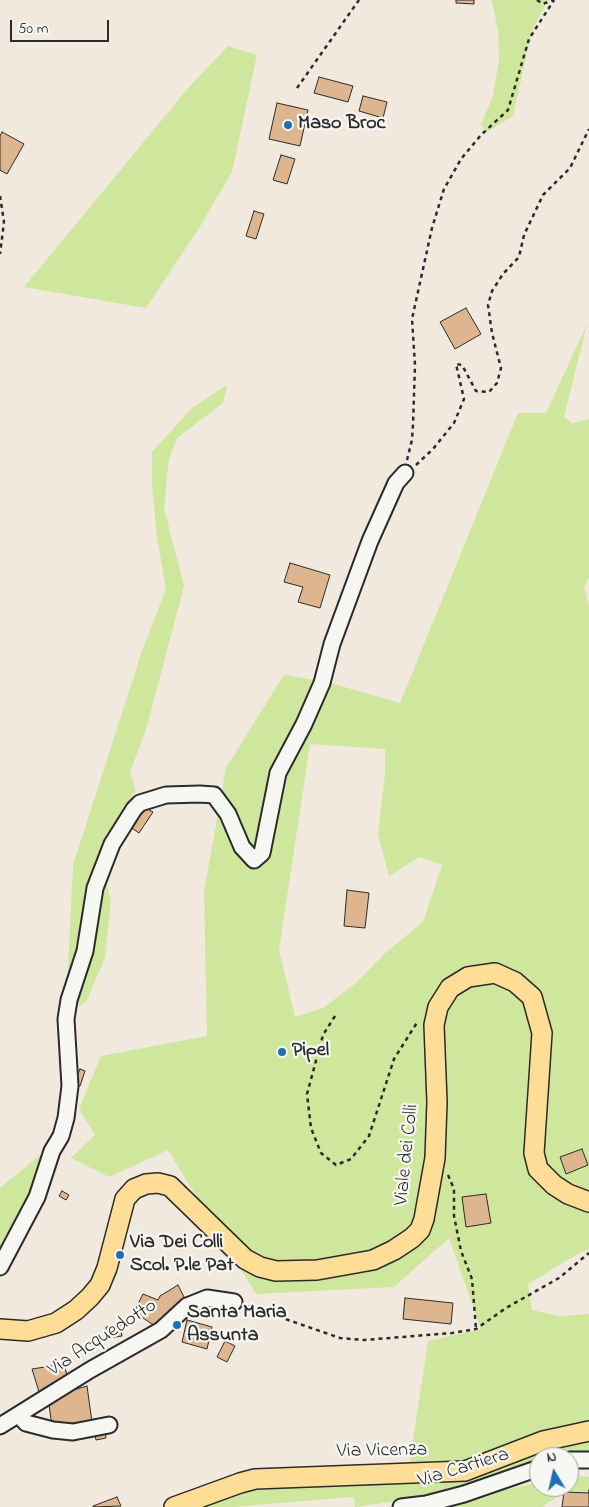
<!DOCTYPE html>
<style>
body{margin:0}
#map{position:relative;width:589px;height:1507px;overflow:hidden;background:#f1e9de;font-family:"Indie Flower",sans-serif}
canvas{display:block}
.north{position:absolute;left:529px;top:1447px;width:50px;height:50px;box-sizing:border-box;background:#f6f6f2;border:1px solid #a5a5a2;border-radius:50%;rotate:351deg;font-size:14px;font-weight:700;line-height:20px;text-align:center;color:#2b2b2b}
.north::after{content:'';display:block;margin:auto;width:18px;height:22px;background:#1f6fb2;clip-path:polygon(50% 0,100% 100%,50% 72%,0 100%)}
.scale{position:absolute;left:10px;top:20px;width:99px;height:22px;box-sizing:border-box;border:2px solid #2b2b2b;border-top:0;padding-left:6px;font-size:15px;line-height:18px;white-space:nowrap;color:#2b2b2b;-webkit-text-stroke:4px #f6f6f2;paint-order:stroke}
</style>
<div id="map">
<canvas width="589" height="1507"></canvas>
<div class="north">N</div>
<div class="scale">50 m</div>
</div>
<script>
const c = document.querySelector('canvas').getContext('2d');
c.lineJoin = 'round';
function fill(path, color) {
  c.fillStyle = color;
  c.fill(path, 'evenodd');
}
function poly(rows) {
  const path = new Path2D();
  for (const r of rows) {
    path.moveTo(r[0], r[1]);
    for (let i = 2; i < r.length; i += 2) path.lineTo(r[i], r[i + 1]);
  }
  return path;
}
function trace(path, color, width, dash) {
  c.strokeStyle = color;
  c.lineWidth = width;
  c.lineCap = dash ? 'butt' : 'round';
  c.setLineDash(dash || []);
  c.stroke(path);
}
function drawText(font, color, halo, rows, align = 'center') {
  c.font = font + ' "Indie Flower",sans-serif';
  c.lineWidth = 4.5;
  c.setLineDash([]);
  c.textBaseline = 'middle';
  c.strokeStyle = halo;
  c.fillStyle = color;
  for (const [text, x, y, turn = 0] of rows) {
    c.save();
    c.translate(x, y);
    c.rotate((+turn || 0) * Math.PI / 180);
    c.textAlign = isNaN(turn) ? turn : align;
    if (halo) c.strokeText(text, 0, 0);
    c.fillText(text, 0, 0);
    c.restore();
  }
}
const green = poly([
 [492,0,548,0,532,30,513,116,487,132,481,124,493,96,499,60,498,31],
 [228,46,257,55,232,172,201,225,146,308,24,287,189,87],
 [587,324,564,417,572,423,589,419,589,577,584,587,589,607,589,1249,581,1252,528,1284,532,1310,559,1316,589,1314,589,1424,462,1464,409,1466,428,1341,481,1329,449,1238,394,1287,256,1294,168,1150,109,1177,71,1158,95,1135,79,1109,101,1056,207,1036,204,892,226,768,284,675,327,682,400,703,518,413,546,413],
 [310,744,385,749,385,774,378,834,389,876,419,857,442,865,423,922,385,953,355,984,323,1008,295,1017,279,950],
 [227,385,223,403,177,438,169,459,164,508,184,586,146,730,130,772,136,790,98,854,111,900,105,958,86,1002,62,1015,68,968,73,865,142,651,166,589,157,537,152,485,152,452,192,408],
 [45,1151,38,1187,0,1261,0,1188],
 [589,1440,589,1454,539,1457,539,1463,440,1495,355,1507,354,1498,351,1497,232,1507,196,1507,249,1490,453,1481,534,1452],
 [577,1476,589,1477,589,1493,564,1492,542,1507,451,1507,488,1497,497,1492,539,1482,539,1487,569,1487,569,1477]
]);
const building = poly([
 [456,0,474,0,474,4,456,3,456,0],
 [319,77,353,86,348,102,314,93,319,77],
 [363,96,387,102,383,118,359,111,363,96],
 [277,103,308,110,300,146,269,139,277,103],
 [2,132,24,144,7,174,0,170,0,136,2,132],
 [281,155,295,159,287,184,273,180,281,155],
 [254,211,264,214,256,239,246,236,254,211],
 [466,308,481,334,455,349,440,322,466,308],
 [290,563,330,575,320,608,298,602,303,587,284,582,290,563],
 [150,802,152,804,149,810,153,812,139,833,129,826,150,802],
 [347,890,369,893,365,928,344,926,347,890],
 [80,1069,85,1071,80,1086,74,1084,80,1069],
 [582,1149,588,1165,566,1174,560,1157,582,1149],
 [62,1191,69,1195,66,1200,59,1196,62,1191],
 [486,1194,491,1223,466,1227,462,1197,486,1194],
 [178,1285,186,1301,158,1328,134,1312,143,1294,158,1300,160,1296,178,1285],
 [405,1298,453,1303,451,1324,403,1319,405,1298],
 [187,1320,212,1327,207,1349,182,1342,187,1320],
 [120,1325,122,1336,107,1338,106,1327,120,1325],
 [225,1341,235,1346,227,1362,217,1357,225,1341],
 [64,1364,68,1379,40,1395,32,1369,64,1364],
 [87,1386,92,1422,71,1428,52,1426,49,1405,66,1392,87,1386],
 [105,1428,106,1438,96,1440,94,1430,105,1428],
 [589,1490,589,1507,562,1507,564,1492,589,1493,589,1490],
 [117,1497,121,1506,93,1507,93,1506,117,1497]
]);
const path = poly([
 [537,0,543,4,553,0],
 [297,88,359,0],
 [0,196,4,222,0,254],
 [407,460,412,440,413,425,415,365,412,319,432,228,444,189,461,159,481,135,508,110,529,39,554,0],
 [416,465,433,449,454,423,464,399,456,364,462,365,476,391,489,392,497,383,501,368,492,333,488,305,492,291,503,274,519,257,524,235,543,195,570,168,589,129],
 [335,1016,323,1035,307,1094,311,1128,321,1153,336,1165,351,1159,369,1136,394,1059,418,1021],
 [448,1175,454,1189,454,1216,461,1251,472,1279,476,1329],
 [248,1306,340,1338,364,1340,452,1333,476,1329,506,1308,559,1278,589,1253]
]);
const minor = poly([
 [0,1267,37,1197,52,1151,61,1136,66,1118,70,1086,66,1019,69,1000,85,951,95,888,112,844,134,809,140,803,166,795,200,794,214,795,228,814,242,847,254,860,262,853,278,773,304,724,322,683,332,644,370,541,396,483,405,473],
 [19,1415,26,1423,53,1430,73,1432,109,1425],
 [0,1426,90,1370,161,1330,187,1306,207,1298,234,1302],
 [569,1460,589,1460],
 [401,1507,426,1504,464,1494,539,1468]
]);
const major = poly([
 [0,1329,28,1331,56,1323,76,1310,90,1297,100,1285,107,1268,125,1199,134,1189,146,1184,158,1183,170,1186,245,1259,260,1267,276,1271,317,1270,373,1260,394,1250,412,1238,420,1230,424,1219,435,1158,437,1102,434,1025,438,1007,450,988,468,977,495,973,515,982,532,997,542,1033,534,1153,538,1169,554,1185,568,1194,589,1202],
 [174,1507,240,1483,255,1479,465,1471,543,1441,589,1431]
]);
const markers = [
 [288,125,5,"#1f6fb2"],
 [282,1052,5,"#1f6fb2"],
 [120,1255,5,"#1f6fb2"],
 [177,1325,5,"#1f6fb2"]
];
const poiNames = [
 ["Maso Broc",298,125],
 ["Pipel",292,1052],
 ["Via Dei Colli",130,1244],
 ["Scol. P.le Pat",130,1267],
 ["Santa Maria",187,1314],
 ["Assunta",187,1337]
];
const streetNames = [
 ["Viale dei Colli",408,1155,-84],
 ["Via Acquedotto",103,1339,-33],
 ["Via Vicenza",382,1452,-1],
 ["Via Cartiera",464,1469,-17]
];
fill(green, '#cee79d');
fill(building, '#ddb58e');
trace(building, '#2b2b2b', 1);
trace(minor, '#2b2b2b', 19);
trace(major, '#2b2b2b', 22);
trace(path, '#2b2b2b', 2.5, [4, 4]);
trace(minor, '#f6f6f2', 15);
trace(major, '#fedd96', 19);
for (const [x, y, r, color] of markers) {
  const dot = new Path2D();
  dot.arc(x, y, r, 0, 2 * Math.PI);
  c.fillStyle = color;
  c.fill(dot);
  trace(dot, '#f6f6f2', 2);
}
drawText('bold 20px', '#2b2b2b', '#f6f6f2', poiNames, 'left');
drawText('20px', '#2b2b2b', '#f6f6f2', streetNames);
</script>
